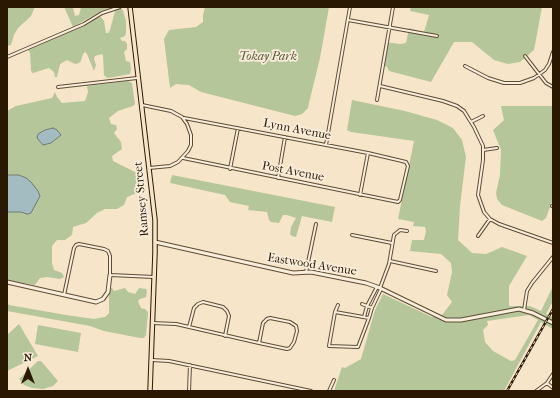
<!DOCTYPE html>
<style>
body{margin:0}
#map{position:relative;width:560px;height:398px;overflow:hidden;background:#f6e5c9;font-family:"IM FELL French Canon",serif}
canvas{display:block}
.frame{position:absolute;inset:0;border:8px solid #2b1802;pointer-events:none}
.north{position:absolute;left:8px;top:350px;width:40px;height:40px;-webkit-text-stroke:3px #f9eedc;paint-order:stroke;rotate:0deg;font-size:11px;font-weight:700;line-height:16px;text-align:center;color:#2b1802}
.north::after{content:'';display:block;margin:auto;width:14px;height:18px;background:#2b1802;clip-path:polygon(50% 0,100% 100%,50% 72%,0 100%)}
</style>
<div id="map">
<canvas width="560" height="398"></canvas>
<div class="frame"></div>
<div class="north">N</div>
</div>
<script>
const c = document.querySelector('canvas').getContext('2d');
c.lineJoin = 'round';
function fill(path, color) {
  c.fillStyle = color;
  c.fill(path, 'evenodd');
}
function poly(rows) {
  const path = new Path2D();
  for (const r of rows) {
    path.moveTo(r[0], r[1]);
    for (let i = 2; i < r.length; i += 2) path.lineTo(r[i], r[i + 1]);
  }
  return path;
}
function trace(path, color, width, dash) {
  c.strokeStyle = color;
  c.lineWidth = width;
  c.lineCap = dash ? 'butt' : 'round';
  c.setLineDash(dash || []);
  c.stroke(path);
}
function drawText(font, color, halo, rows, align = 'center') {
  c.font = font + ' "IM FELL French Canon",serif';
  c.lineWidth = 3.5;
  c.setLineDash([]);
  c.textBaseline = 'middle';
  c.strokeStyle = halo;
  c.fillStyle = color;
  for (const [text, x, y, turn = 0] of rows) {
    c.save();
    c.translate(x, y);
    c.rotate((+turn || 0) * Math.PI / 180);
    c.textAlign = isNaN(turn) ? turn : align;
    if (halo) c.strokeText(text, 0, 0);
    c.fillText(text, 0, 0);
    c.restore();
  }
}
const green = poly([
 [7,7,35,7,31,16,18,28,14,35,11,45,7,46],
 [64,7,73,7,75,16,79,15,81,7,113,7,103,10,73,27],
 [205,7,329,7,320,58,309,103,308,108,302,114,295,116,201,92,189,85,176,84,170,88,164,39,169,30,196,27,203,22,203,15],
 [411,7,542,7,534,50,520,62,508,64,494,60,472,42,454,42,431,82,389,71,387,67,381,64,385,42,400,44,406,43,409,28,424,32,429,15,410,11],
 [119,9,122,9,123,11,126,21,126,33,125,36,120,38,122,41,125,41,127,44,127,49,124,52,126,61,130,62,131,69,130,74,108,78,106,77,104,75,103,56,102,54,95,56,94,59,96,65,94,71,87,54,85,52,83,54,81,61,79,63,75,64,67,60,60,64,57,77,55,77,54,72,49,68,33,73,31,71,30,53,28,50,88,24,98,17,101,17,104,21,106,33,108,33,110,30,115,11],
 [128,81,132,83,135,104,133,106,118,111,109,118,111,124,116,125,117,129,114,133,121,142,122,149,112,156,113,161,143,176,145,183,142,191,127,197,124,205,117,209,105,209,97,213,86,223,73,227,72,235,65,240,57,240,52,246,52,263,54,270,62,273,64,277,60,279,47,277,40,278,35,285,7,280,7,111,16,106,52,98,55,92,57,97,62,103,85,101,88,92,87,86],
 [352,100,405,111,437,120,453,128,462,140,466,157,460,206,458,240,472,253,486,254,502,247,527,256,509,286,509,306,530,306,541,311,553,286,553,301,546,314,552,317,553,315,553,329,541,322,504,391,334,391,342,367,345,368,361,359,375,310,383,294,432,317,436,314,442,315,452,302,447,295,452,272,451,263,441,254,410,251,412,240,424,240,426,231,425,227,413,226,414,222,398,219,414,141,351,132,347,130],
 [529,315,538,320,515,360,511,361,493,351,485,342,483,330,488,325,487,321],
 [501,106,553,106,553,199,546,218,542,221,502,205,497,199,496,193,500,175,501,150,493,130,504,120],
 [172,175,335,207,332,222,302,216,296,237,292,236,290,234,291,227,296,218,287,215,283,215,279,223,271,222,269,220,267,212,248,210,249,206,230,202,225,195,170,183],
 [111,288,112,288,114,291,125,288,128,292,135,294,139,288,146,289,147,291,146,297,140,299,138,301,141,308,145,309,148,312,146,335,144,338,140,338,104,331,90,326,7,311,7,303,9,305,66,315,94,319,105,317,109,313,109,293],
 [19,324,38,356,7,371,7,335],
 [38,325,81,333,78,352,35,344],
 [38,361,41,361,58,381,53,386,43,389,32,388,24,385,19,379]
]);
const water = poly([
 [53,128,57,130,61,135,51,143,43,145,37,138,38,134,45,130,53,128],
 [7,175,19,175,26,178,31,182,38,191,40,196,31,213,27,214,21,212,7,212,7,175]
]);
const minor = poly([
 [348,20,437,36],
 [525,56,546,83,553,87],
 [7,57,84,24,102,13,120,7],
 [465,66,488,78,504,83,520,83,534,78,545,70,549,64,553,52],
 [380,86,443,101,457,106,464,111,474,127,483,146,483,160,478,195,484,212,490,219,499,224,553,243],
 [58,87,137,78],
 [377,100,393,7],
 [142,105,171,111,182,117,187,124,191,135,191,145,188,151,178,162,170,166,149,168],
 [471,122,483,116],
 [326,145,350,7],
 [483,150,497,148],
 [183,158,398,202,400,200,408,166,406,162,368,153,184,118],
 [230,169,238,128],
 [278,178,285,137],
 [360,195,368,153],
 [552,206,553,206],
 [352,235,392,243],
 [478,236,490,219],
 [390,261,436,271],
 [306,272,316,224],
 [380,288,389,264,394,235,400,230,407,231],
 [64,295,74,248,76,245,79,244,104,249,108,251,110,256,110,275,154,277],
 [362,304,372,308],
 [524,310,527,291,532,283,553,257],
 [335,312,369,318,358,347,329,346,335,312,338,305],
 [364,317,367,306,377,287],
 [270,318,290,322,296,326,297,331,294,342,290,348,287,349,259,343,263,323,267,319,270,318],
 [369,318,372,308,381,289],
 [152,323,176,324,259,343],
 [189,327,194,308,198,304,203,302,223,307,227,311,229,316,225,336],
 [152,360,169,361,311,391],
 [547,383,553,388],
 [189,391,190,365],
 [329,391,334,380],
 [536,391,547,383,553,374]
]);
const tertiary = poly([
 [155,242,293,273,311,272,366,283,380,288,446,320,461,320,519,309,533,313,553,323],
 [7,282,96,302,103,299,108,292,110,275]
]);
const primary = poly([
 [130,7,155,220,155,253,150,391]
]);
const rail = poly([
 [507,391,553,309]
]);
const parkNames = [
 ["Tokay Park",268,57]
];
const streetNames = [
 ["Lynn Avenue",297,130,11],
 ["Post Avenue",293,172,11],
 ["Ramsey Street",142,199,-95],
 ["Eastwood Avenue",312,265,9]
];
fill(green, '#b6c69b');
fill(water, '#a2bcc1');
trace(water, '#727a75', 1);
trace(minor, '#5e4b34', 4);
trace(tertiary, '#5e4b34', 5);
trace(primary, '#2b1802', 5.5);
trace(minor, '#f9eedc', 2);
trace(tertiary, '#f9eedc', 3);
trace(primary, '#f6e5c9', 3.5);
trace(rail, '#2b1802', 2.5);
trace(rail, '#f9eedc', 1, [3]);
drawText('italic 12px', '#5c5538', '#f9eedc', parkNames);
drawText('12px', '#2b1802', '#f9eedc', streetNames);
</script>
